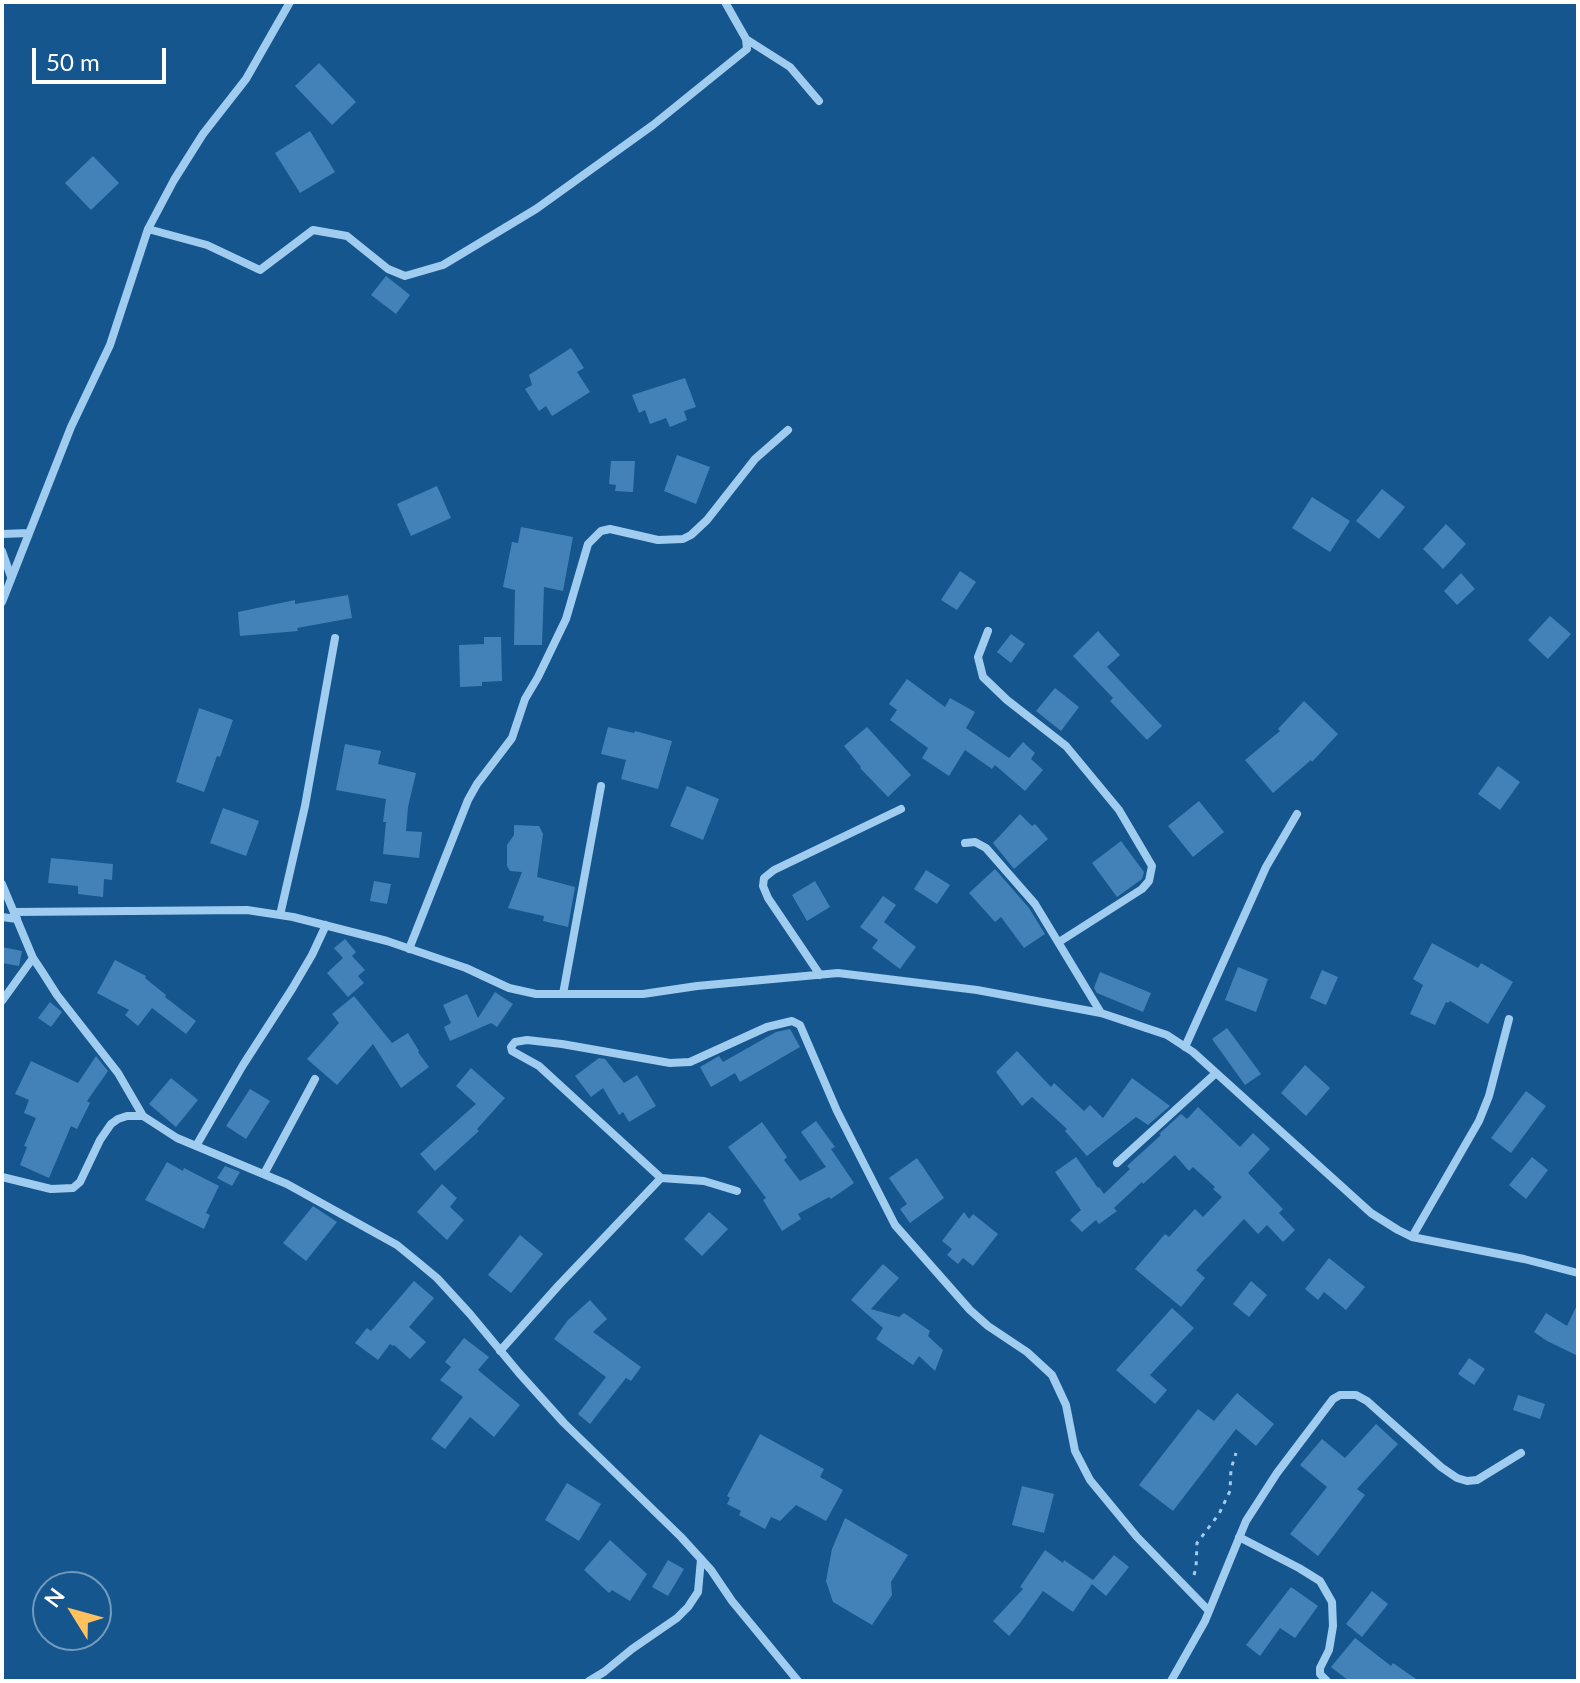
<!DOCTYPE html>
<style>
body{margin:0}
#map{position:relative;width:1580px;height:1683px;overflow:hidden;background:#15568e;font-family:Lato,sans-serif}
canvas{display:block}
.frame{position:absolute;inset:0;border:4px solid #fff;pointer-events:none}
.north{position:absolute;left:32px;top:1571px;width:80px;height:80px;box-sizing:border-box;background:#15568e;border:2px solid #739abb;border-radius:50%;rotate:307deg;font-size:22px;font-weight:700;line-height:32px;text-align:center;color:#fff}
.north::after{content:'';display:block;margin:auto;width:28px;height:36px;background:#ffc15f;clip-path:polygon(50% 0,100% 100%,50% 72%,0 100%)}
.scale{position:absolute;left:32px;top:48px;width:134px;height:36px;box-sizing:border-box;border:4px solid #fff;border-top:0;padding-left:10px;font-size:24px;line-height:28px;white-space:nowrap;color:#fff;-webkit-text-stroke:6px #15568e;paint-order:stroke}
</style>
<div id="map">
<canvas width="1580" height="1683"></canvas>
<div class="frame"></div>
<div class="north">N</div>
<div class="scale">50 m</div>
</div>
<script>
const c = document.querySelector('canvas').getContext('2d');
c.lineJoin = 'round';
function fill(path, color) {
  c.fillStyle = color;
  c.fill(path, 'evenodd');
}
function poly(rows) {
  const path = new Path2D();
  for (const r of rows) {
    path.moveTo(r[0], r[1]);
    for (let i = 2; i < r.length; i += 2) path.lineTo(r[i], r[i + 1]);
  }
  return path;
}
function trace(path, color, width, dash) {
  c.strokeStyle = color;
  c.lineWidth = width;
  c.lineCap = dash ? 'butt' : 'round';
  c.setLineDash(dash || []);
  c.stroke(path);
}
const building = poly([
 [319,63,356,102,332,125,295,86],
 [310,131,335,172,300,193,275,153],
 [93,156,119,183,91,210,65,183],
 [386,276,410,295,396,314,371,295],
 [571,348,584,368,577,372,590,392,552,416,546,406,539,411,525,389,532,385,529,375],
 [685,378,696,407,684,411,687,420,670,427,666,418,650,424,645,410,639,413,632,395],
 [677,455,710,467,696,504,664,491],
 [611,461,635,461,633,492,615,491,616,485,609,484],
 [437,486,451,518,411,536,397,504],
 [1382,489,1405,507,1379,539,1356,521],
 [1312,497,1350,521,1330,552,1292,528],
 [1446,524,1466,544,1443,569,1423,549],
 [521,527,573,537,563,591,544,587,542,645,514,645,515,590,503,587,512,542,518,543],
 [960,571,976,582,957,610,941,600],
 [1461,573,1475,589,1457,605,1444,591],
 [348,595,352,618,297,628,298,631,240,636,238,612,295,600,295,604],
 [1550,616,1571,634,1548,659,1528,640],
 [1098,631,1120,655,1107,667,1162,726,1147,740,1110,701,1113,698,1073,656],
 [1011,634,1025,644,1011,663,997,652],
 [484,637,501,637,502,681,482,682,482,686,460,687,459,645,484,644],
 [907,679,945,707,950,698,975,712,966,728,1009,758,1023,742,1035,753,1031,759,1043,770,1025,791,995,765,992,769,965,750,949,776,922,758,928,748,890,720,897,710,889,704],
 [1055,688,1079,707,1061,731,1036,711],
 [1304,701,1338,734,1312,762,1311,760,1273,793,1245,760,1280,731,1278,729],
 [199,708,233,720,220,757,217,756,204,792,176,782],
 [608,727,634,733,635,731,672,741,658,789,621,779,626,760,601,754],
 [867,727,911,775,888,797,860,768,861,767,844,746],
 [345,744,381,751,378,764,416,773,408,807,406,831,422,832,419,858,383,854,386,822,383,822,386,799,336,790],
 [1498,766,1520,782,1500,810,1478,794],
 [687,786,719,799,703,840,670,826],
 [1199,801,1224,832,1193,857,1168,826],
 [223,808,259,821,246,856,210,843],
 [1020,814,1032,826,1035,824,1048,839,1014,869,993,843],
 [514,825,539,826,543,834,537,877,575,887,568,927,543,921,544,916,508,908,522,872,510,871,507,866,507,845,514,835],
 [1121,841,1144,872,1142,879,1117,897,1092,863],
 [51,858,113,864,112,880,104,879,103,897,78,894,78,886,48,883],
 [995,869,1029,908,1045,934,1024,948,1001,917,995,922,969,893],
 [926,870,950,885,937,904,914,889],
 [374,881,391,884,387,904,370,901],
 [815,881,830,907,807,921,792,895],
 [883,896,896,905,884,922,916,947,900,969,872,948,878,940,860,927],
 [345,939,356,952,352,956,365,970,358,976,364,983,348,997,327,973,343,958,334,948],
 [1432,943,1478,968,1481,963,1513,982,1488,1024,1450,1001,1448,1003,1446,1002,1435,1025,1410,1014,1423,985,1413,979],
 [2,947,22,951,19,966,2,963],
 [115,960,146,976,145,978,166,995,165,997,196,1021,186,1034,152,1008,138,1026,125,1015,129,1010,97,993],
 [1238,967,1268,979,1256,1012,1225,1000],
 [1322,970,1338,977,1326,1005,1310,998],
 [1100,972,1151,993,1143,1012,1097,993,1094,988],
 [495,992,513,1004,497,1027,491,1023,450,1041,444,1027,451,1023,443,1005,467,994,478,1018],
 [354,996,392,1043,408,1033,419,1051,418,1052,429,1067,401,1088,373,1044,337,1085,307,1059,339,1023,332,1014],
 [50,1002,62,1012,51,1027,38,1018],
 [1227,1028,1261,1074,1245,1085,1212,1039],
 [790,1029,800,1047,740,1082,735,1073,711,1087,700,1067,719,1056,723,1062,776,1032],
 [1017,1051,1051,1087,1054,1083,1084,1111,1090,1105,1103,1118,1132,1078,1170,1106,1148,1125,1136,1117,1087,1156,1065,1131,1067,1129,1032,1097,1022,1106,996,1072],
 [96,1056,108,1071,87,1101,90,1103,77,1129,71,1126,49,1178,20,1165,27,1147,24,1146,36,1118,24,1113,29,1100,15,1094,31,1061,78,1083],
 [599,1058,605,1059,624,1083,637,1075,656,1106,629,1122,623,1112,619,1115,603,1088,591,1097,575,1076],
 [1305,1065,1330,1088,1306,1116,1281,1093],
 [471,1068,505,1098,477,1129,479,1131,435,1171,420,1154,476,1104,456,1086],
 [171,1078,198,1100,176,1127,149,1104],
 [250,1089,270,1101,246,1139,226,1126],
 [1526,1091,1546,1106,1511,1153,1491,1138],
 [1198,1107,1240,1147,1253,1133,1270,1149,1248,1173,1283,1209,1279,1213,1295,1230,1283,1242,1267,1225,1258,1234,1244,1219,1196,1270,1205,1278,1181,1307,1135,1269,1165,1234,1169,1237,1195,1209,1203,1217,1222,1197,1213,1189,1215,1187,1193,1167,1189,1171,1175,1155,1143,1184,1142,1182,1114,1208,1117,1211,1099,1224,1096,1220,1082,1232,1070,1220,1081,1210,1055,1172,1076,1157,1098,1188,1099,1187,1104,1194,1130,1169,1127,1166,1161,1135,1159,1134,1181,1114,1187,1119],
 [816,1121,835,1147,831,1149,854,1183,831,1199,829,1197,798,1214,801,1219,782,1231,763,1200,766,1198,728,1147,762,1122,787,1157,784,1160,800,1181,826,1167,801,1132],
 [1532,1157,1548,1170,1526,1199,1509,1185],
 [917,1158,944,1198,910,1223,900,1209,907,1204,889,1178],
 [167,1162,183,1171,184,1168,219,1186,206,1213,210,1215,204,1229,145,1200],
 [225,1166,240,1172,232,1186,217,1178],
 [442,1184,457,1198,450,1207,464,1220,447,1240,417,1212],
 [313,1206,337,1222,306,1261,283,1243],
 [709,1212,728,1229,702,1256,684,1239],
 [964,1212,969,1219,973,1214,998,1234,973,1266,963,1258,958,1264,947,1255,952,1249,942,1241],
 [520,1235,543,1254,511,1293,488,1275],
 [1329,1258,1365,1287,1346,1310,1324,1292,1318,1300,1305,1289],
 [883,1264,899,1278,871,1309,899,1317,904,1313,930,1331,928,1336,943,1350,935,1371,919,1356,913,1365,876,1339,883,1328,851,1300],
 [414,1281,434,1298,409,1327,426,1342,410,1359,394,1345,393,1346,390,1344,378,1360,355,1343,367,1328,371,1331],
 [1251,1281,1267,1295,1249,1317,1233,1304],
 [590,1300,607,1319,593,1332,641,1367,631,1381,626,1378,590,1424,578,1414,606,1377,554,1339,568,1320],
 [1578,1303,1578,1356,1547,1341,1534,1332,1546,1313,1567,1326],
 [1172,1308,1194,1328,1150,1375,1167,1390,1155,1404,1116,1370],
 [464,1338,489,1357,478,1370,520,1405,494,1437,470,1417,445,1449,431,1439,463,1397,440,1380,451,1367,445,1362],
 [1469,1358,1485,1369,1474,1385,1458,1374],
 [1237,1393,1274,1424,1256,1446,1236,1429,1173,1511,1139,1485,1198,1409,1214,1421],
 [1518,1395,1545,1404,1540,1419,1513,1410],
 [1376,1424,1398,1444,1357,1489,1365,1495,1318,1556,1290,1534,1327,1487,1300,1465,1322,1439,1345,1458],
 [760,1434,824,1469,820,1477,843,1490,826,1521,796,1505,780,1521,771,1517,765,1529,739,1515,741,1511,727,1504,730,1498,727,1496],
 [567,1483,601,1504,579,1541,545,1520],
 [1022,1486,1054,1494,1044,1533,1012,1525],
 [845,1518,908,1555,891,1582,892,1595,872,1625,833,1602,826,1581,832,1549],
 [610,1540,647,1574,630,1601,612,1590,609,1593,584,1570],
 [1045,1550,1063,1563,1064,1560,1093,1580,1114,1555,1129,1567,1106,1596,1092,1584,1073,1612,1043,1591,1020,1623,1009,1636,993,1621,1023,1589,1020,1587],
 [668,1560,684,1569,668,1596,652,1587],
 [1291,1587,1318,1606,1295,1638,1280,1628,1260,1656,1246,1645],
 [1372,1591,1388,1604,1362,1637,1346,1624],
 [1355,1638,1391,1666,1393,1663,1419,1681,1349,1681,1331,1667]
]);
const path = poly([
 [1194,1575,1196,1568,1197,1543,1219,1514,1230,1491,1231,1469,1236,1453]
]);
const minor = poly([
 [746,39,790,67,819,101],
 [148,229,207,245,260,270,313,230,347,236,388,269,405,276,443,265,536,209,653,125,747,49,746,39,725,2],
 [2,534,29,533],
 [2,551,11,577],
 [2,602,71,427,110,345,148,229,174,180,203,134,246,79,290,2],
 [988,631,978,657,983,677,1007,700,1066,746,1119,810,1152,866,1149,881,1142,889,1059,942],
 [965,843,975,842,986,848,1035,904,1101,1013],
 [2,884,33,958,43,973,57,995,118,1073,143,1116,177,1138,287,1184,397,1245,419,1263,437,1278,470,1314,519,1373,564,1423,681,1537,711,1570,732,1601,798,1681],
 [14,912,247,910,293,917,387,941,466,968,509,988,536,994,643,994,697,986,838,973,977,990,1101,1013,1167,1035,1193,1052,1371,1213,1398,1230,1412,1237,1524,1259,1578,1273],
 [280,915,305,806,335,638],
 [2,917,17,919],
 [409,949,468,800,477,784,512,738,525,699,538,677,566,619,588,544,601,531,610,529,658,540,683,539,691,535,707,520,755,459,788,430],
 [820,975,768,898,763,886,764,878,774,870,901,809],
 [563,994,601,786],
 [2,1001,33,958],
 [1185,1047,1266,867,1297,814],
 [196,1146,243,1065,292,989,312,955,326,925],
 [1117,1163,1216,1073],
 [264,1174,315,1079],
 [2,1177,51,1189,73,1188,80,1182,100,1140,111,1124,118,1119,127,1116,143,1116],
 [737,1191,704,1181,661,1178,539,1066,512,1051,511,1047,515,1042,527,1040,562,1044,670,1063,690,1062,767,1027,792,1021,800,1025,837,1111,895,1225,970,1310,988,1326,1027,1352,1052,1375,1066,1405,1075,1451,1090,1480,1137,1537,1209,1611],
 [1412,1237,1479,1121,1489,1096,1509,1019],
 [500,1351,559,1285,661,1178],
 [1239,1537,1299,1568,1320,1581,1332,1602,1333,1626,1329,1650,1320,1668,1320,1674,1327,1681],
 [589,1681,604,1672,632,1649,677,1618,688,1607,698,1592,701,1559],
 [1171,1681,1205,1621,1246,1521,1277,1473,1333,1399,1340,1395,1356,1395,1367,1401,1441,1467,1457,1478,1467,1481,1477,1480,1521,1453]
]);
fill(building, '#4282b8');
trace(path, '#a0ccf0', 3, [4, 6]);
trace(minor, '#a0ccf0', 8);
</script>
